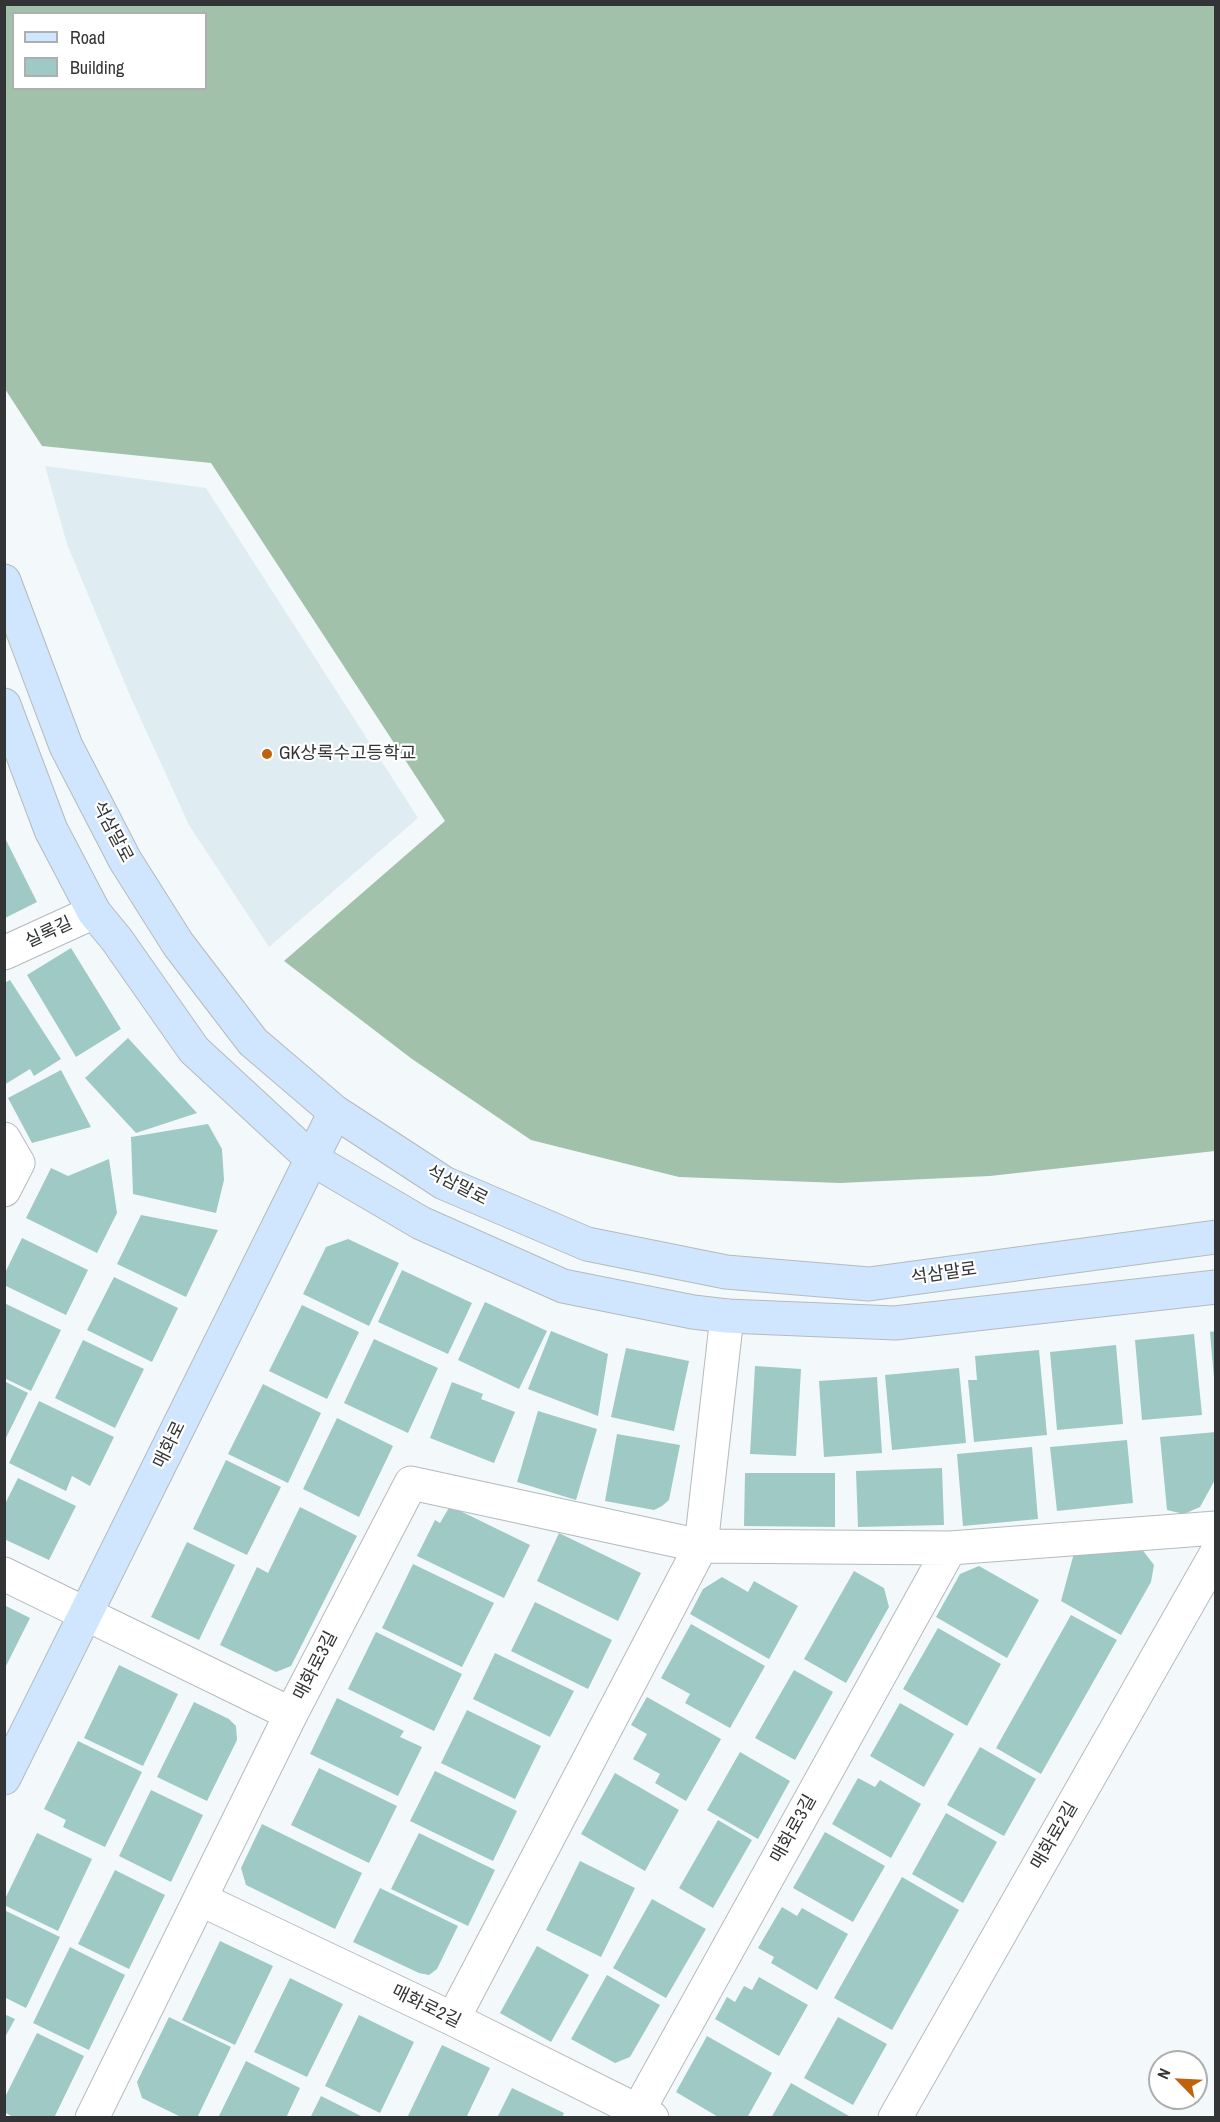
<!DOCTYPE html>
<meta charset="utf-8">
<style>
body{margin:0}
#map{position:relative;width:1220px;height:2122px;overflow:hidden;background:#f3f9fb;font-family:"Archivo Narrow",sans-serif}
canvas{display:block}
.frame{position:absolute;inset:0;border:6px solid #323435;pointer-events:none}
.legend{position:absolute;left:12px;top:12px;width:195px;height:78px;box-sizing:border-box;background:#fff;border:2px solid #adaeae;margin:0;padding:8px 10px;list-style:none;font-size:18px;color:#323435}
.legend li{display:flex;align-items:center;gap:12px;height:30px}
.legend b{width:30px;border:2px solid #adaeae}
.north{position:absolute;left:1148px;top:2050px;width:60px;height:60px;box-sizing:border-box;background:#fff;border:2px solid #adaeae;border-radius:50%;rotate:294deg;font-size:16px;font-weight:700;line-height:24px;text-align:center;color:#323435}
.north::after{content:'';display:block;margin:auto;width:21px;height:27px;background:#be620b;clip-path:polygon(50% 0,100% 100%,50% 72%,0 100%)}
</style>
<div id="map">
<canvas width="1220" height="2122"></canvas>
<div class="frame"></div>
<ul class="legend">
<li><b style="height:8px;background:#d0e6fe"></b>Road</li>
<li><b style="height:16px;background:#9ec9c4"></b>Building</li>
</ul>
<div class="north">N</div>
</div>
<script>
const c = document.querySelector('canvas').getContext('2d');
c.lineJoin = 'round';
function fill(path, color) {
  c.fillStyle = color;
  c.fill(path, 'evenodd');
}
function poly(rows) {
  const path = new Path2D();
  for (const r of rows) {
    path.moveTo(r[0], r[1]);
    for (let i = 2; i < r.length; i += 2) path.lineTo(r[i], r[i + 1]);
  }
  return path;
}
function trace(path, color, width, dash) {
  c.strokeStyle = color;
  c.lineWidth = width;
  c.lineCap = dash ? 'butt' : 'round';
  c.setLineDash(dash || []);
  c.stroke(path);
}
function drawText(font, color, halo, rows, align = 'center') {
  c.font = font + ' "Archivo Narrow","Noto Sans KR",sans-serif';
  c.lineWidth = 4.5;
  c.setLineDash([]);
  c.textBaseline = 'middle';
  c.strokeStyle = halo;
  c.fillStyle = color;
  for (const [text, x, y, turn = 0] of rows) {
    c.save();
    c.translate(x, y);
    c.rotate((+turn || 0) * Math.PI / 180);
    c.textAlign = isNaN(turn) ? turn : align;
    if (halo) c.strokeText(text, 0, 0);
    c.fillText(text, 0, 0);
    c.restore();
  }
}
const built = poly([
 [45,466,206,488,418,818,269,947,189,825,128,691,67,544]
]);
const forest = poly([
 [4,5,1215,5,1215,1151,990,1176,840,1183,679,1177,531,1140,412,1059,284,961,445,821,211,463,42,446,5,389],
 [14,14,206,14,206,88,14,88]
]);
const building = poly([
 [5,838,37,902,5,918],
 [71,948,121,1029,76,1057,27,975],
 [10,980,61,1059,34,1076,30,1069,4,1085,4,983],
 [128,1038,197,1113,136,1133,85,1078],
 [61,1070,91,1127,32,1143,8,1098],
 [208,1124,222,1149,224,1180,216,1213,133,1194,131,1137],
 [109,1159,117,1213,97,1253,26,1218,51,1168,68,1176],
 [141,1215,218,1230,186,1297,117,1264],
 [22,1238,88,1270,66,1315,4,1285,4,1275],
 [348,1239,399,1263,369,1326,303,1294,326,1247],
 [402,1270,472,1303,448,1354,378,1322],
 [114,1277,178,1308,152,1362,87,1330],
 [485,1302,547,1331,519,1389,458,1360],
 [4,1303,61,1330,31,1391,4,1378],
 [302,1305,359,1332,327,1399,269,1371],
 [551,1331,608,1354,598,1416,528,1389],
 [1216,1331,1216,1378,1214,1378,1210,1332],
 [1194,1334,1202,1415,1142,1420,1135,1340],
 [374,1339,438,1368,408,1433,344,1403],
 [83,1340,144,1369,115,1428,55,1398],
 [1116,1345,1123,1424,1057,1430,1050,1352],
 [626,1348,689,1361,674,1431,611,1417],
 [1039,1350,1047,1435,974,1442,968,1380,977,1380,975,1356],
 [755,1366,801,1369,796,1456,750,1454],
 [959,1368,966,1443,892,1450,885,1375],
 [877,1377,882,1453,824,1457,819,1381],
 [4,1381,28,1393,4,1442],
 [452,1382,483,1394,481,1399,515,1412,494,1463,430,1438],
 [263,1384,321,1413,288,1483,228,1454],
 [39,1401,114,1437,90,1486,72,1476,66,1491,9,1463],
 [538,1411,597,1429,576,1500,517,1482],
 [337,1418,393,1446,359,1517,303,1489],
 [1216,1432,1216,1478,1200,1507,1184,1514,1167,1510,1160,1437],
 [617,1434,680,1445,669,1500,662,1506,654,1510,605,1501],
 [1127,1440,1133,1503,1057,1511,1050,1447],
 [1032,1447,1038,1519,963,1526,957,1454],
 [226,1460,281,1487,247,1555,193,1529],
 [942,1468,944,1525,858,1527,856,1471],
 [745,1473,835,1473,835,1527,744,1526],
 [18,1478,76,1506,49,1560,4,1539,4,1506],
 [450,1506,530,1545,504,1598,417,1556,435,1520,440,1523],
 [300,1507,357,1536,291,1666,276,1672,220,1645,257,1567,268,1573],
 [559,1533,641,1573,618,1621,537,1581],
 [187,1542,235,1565,199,1640,151,1617],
 [1141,1548,1154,1565,1151,1582,1121,1635,1061,1601,1074,1553],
 [413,1564,494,1603,462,1667,382,1628],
 [979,1566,1039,1600,1007,1658,936,1617,960,1574],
 [854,1571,884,1588,889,1607,846,1683,804,1659],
 [722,1577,748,1592,754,1581,798,1606,769,1659,690,1614,703,1589],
 [535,1602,612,1640,588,1689,511,1651],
 [4,1605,30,1618,4,1670],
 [1071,1615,1117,1640,1041,1774,996,1748],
 [691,1624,765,1666,730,1728,685,1703,690,1694,661,1678],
 [938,1628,1001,1664,967,1726,903,1689],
 [376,1632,462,1674,434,1731,348,1689],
 [495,1653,574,1691,550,1737,473,1699],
 [119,1665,178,1694,143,1766,84,1738],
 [794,1670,833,1692,795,1760,755,1738],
 [647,1697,721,1739,686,1801,655,1783,660,1774,633,1759,647,1734,631,1725],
 [337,1698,404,1731,400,1737,422,1747,398,1796,310,1754],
 [194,1702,229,1719,236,1726,237,1740,207,1801,157,1777],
 [900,1703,954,1734,924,1787,870,1756],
 [467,1710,541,1746,515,1799,441,1763],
 [78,1741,142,1772,105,1847,63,1827,66,1820,44,1809],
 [980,1747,1036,1779,1004,1836,947,1805],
 [740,1752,790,1781,758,1839,707,1810],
 [319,1768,397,1806,369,1863,291,1825],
 [435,1771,517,1811,493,1861,410,1821],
 [615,1773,679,1810,645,1871,581,1834],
 [858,1778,875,1787,880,1780,921,1804,891,1858,832,1824],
 [151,1790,203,1815,171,1882,119,1856],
 [946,1813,997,1842,963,1903,912,1874],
 [718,1820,752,1840,713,1908,679,1888],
 [262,1824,362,1873,335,1929,246,1885,241,1868],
 [825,1832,885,1866,853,1922,793,1888],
 [37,1833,92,1859,58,1931,4,1905,4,1901],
 [419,1833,495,1870,468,1926,391,1889],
 [580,1861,635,1888,601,1957,546,1930],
 [115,1870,165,1895,129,1969,78,1944],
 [902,1877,959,1910,892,2030,834,1998],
 [380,1888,458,1926,437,1969,429,1975,419,1973,353,1942],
 [652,1899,706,1929,666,1998,613,1968],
 [782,1907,797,1916,802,1908,848,1934,817,1990,771,1963,774,1957,758,1948],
 [4,1910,60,1937,26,2008,4,1997],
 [220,1941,273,1966,235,2045,182,2020],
 [537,1946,589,1975,551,2042,500,2013],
 [70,1947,125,1975,89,2050,33,2023],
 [607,1975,660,2005,630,2057,615,2063,571,2039],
 [759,1977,808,2005,779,2056,715,2019,727,1997,735,2002,744,1986,752,1990],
 [290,1978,343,2004,307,2077,254,2052],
 [4,2014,15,2019,4,2039],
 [359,2015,414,2042,380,2113,325,2086],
 [169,2017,231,2047,197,2118,183,2118,142,2098,137,2082],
 [838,2017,887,2044,853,2105,804,2078],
 [37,2033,84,2056,54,2118,15,2118,4,2112,4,2099],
 [707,2036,772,2073,747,2118,720,2118,676,2092],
 [442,2045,490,2068,466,2118,407,2118],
 [246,2061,300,2088,286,2118,218,2118],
 [791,2083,849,2116,848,2118,771,2118],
 [512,2088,564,2113,562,2118,497,2118],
 [321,2096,365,2118,310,2118]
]);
const street = poly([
 [4,953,94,912],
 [4,1139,18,1163,4,1190],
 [4,1574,291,1714],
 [200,1899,453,2019,652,2118],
 [453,2019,701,1546,727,1316],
 [638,2111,950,1548],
 [92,2118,291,1714,411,1483,701,1546,950,1548,1216,1528],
 [895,2118,1216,1554]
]);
const secondary = poly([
 [4,581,66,746,125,860,178,944,253,1042,335,1112,444,1183,587,1244,726,1272,869,1284,1216,1237],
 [4,705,51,830,94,912,117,940,194,1050,312,1159,421,1223,563,1286,693,1312,727,1316,895,1323,1216,1287],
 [4,1778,335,1112]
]);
const markers = [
 [267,754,6,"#be620b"]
];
const poiNames = [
 ["GK상록수고등학교",279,754]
];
const streetNames = [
 ["석삼말로",112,832,62],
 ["실록길",49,933,-25],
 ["석삼말로",457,1186,27],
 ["석삼말로",944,1274,-8],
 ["매화로",170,1445,-64],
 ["매화로3길",316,1666,-63],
 ["매화로3길",794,1829,-61],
 ["매화로2길",1055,1836,-60],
 ["매화로2길",426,2007,26]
];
fill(built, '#dfecf1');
fill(forest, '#a1c1aa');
fill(building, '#9ec9c4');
trace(street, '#b5babc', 35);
trace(secondary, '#b5babc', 35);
trace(street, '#fff', 33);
trace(secondary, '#d0e6fe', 33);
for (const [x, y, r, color] of markers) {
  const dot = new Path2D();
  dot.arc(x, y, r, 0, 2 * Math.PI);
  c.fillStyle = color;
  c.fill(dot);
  trace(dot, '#fff', 2);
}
drawText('18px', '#323435', '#fff', poiNames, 'left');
drawText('18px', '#323435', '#fff', streetNames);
</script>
